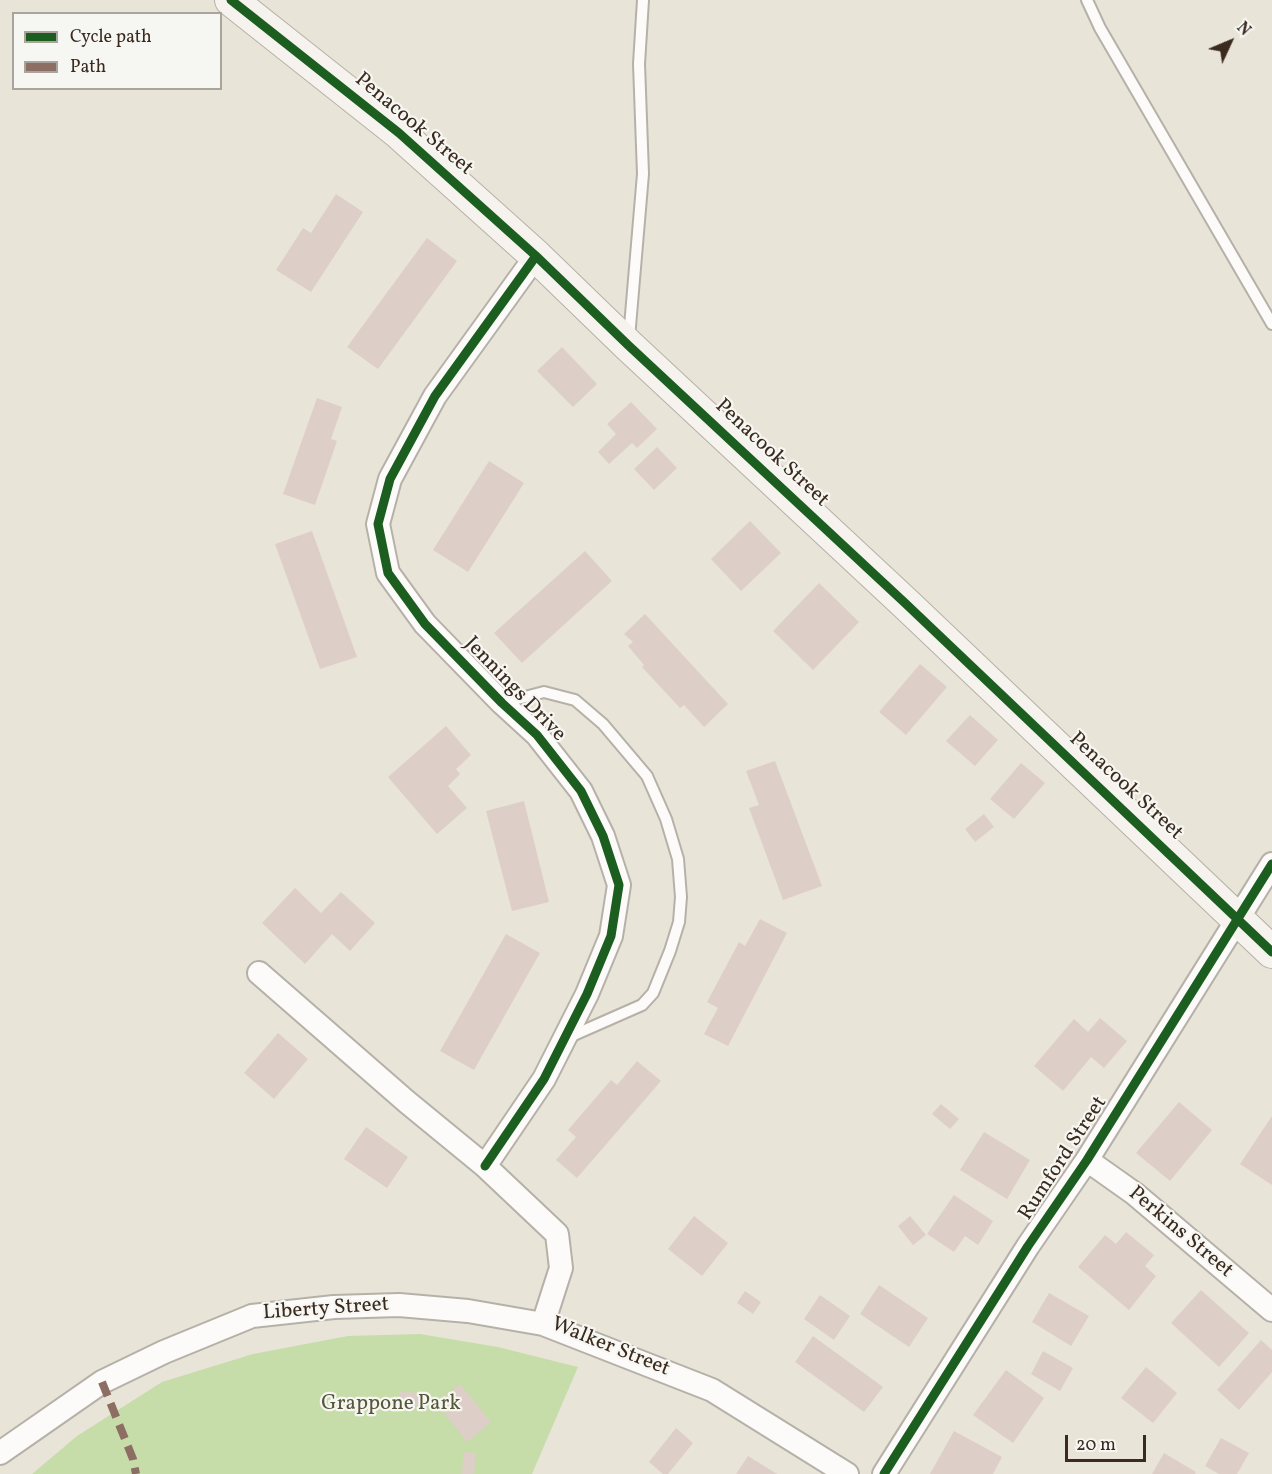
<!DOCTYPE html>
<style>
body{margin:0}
#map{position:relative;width:1272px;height:1474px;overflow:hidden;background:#e9e4d8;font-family:Vollkorn,serif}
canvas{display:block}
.legend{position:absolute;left:12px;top:12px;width:210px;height:78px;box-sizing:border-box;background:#f6f6f2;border:2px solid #aba49d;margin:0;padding:8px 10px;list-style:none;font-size:18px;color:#3b2a1e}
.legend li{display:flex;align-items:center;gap:12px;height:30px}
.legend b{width:30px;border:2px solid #aba49d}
.north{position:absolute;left:1200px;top:12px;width:60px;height:60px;-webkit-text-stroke:4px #f6f6f2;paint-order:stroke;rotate:46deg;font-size:16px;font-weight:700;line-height:24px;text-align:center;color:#3b2a1e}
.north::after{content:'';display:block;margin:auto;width:21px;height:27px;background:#3b2a1e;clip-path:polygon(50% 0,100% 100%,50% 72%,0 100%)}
.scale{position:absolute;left:1065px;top:1435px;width:81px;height:27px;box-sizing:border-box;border:3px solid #3b2a1e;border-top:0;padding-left:8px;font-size:18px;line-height:21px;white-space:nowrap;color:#3b2a1e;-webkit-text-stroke:4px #f6f6f2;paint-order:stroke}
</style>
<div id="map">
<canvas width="1272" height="1474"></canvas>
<ul class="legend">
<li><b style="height:8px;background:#1b5e20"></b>Cycle path</li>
<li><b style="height:8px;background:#8d6e63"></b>Path</li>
</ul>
<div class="north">N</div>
<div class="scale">20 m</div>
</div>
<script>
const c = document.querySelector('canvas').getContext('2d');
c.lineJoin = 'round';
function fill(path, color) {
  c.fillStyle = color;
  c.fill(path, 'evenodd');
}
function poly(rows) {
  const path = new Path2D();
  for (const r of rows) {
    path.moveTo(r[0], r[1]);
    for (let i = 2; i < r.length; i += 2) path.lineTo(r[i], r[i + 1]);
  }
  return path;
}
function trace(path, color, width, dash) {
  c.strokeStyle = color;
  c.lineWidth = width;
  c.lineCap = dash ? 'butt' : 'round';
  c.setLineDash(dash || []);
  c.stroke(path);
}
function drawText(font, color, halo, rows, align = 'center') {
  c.font = font + ' Vollkorn,serif';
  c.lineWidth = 4.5;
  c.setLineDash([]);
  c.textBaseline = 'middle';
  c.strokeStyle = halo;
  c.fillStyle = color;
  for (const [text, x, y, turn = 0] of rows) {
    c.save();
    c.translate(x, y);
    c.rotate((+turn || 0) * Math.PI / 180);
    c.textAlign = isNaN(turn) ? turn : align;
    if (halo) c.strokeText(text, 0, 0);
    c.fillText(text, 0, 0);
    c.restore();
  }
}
const green = poly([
 [420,1334,498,1347,578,1367,532,1474,32,1474,77,1436,162,1382,253,1354,348,1336]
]);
const building = poly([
 [336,194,363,212,311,292,276,270,303,228,311,233],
 [427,238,457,261,378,369,347,347],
 [562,347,597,384,573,407,537,371],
 [317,398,342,407,331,439,337,441,315,505,283,494],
 [631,402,657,429,637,448,632,443,609,464,598,452,616,434,607,424],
 [657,447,677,468,654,490,634,469],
 [489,461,524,483,468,572,433,550],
 [750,521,781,553,741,591,711,559],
 [312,531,357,657,320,669,275,544],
 [585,551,612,581,522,663,494,633],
 [819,583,859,622,813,670,773,631],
 [645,614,728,704,704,727,684,705,680,708,642,667,644,665,628,646,633,642,624,634],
 [920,664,947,687,906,735,879,712],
 [970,715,998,740,975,766,946,741],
 [446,726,471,755,456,769,460,774,448,786,467,808,437,834,388,777],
 [775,761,822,886,783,900,749,808,759,805,746,771],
 [1021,763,1045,783,1014,819,990,799],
 [524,801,549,902,512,911,486,811],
 [984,814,994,827,975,842,965,829],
 [295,888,321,913,341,892,375,923,350,951,332,934,305,964,262,923],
 [760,919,787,933,728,1046,704,1034,718,1008,707,1002,739,942,745,946],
 [506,934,540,953,474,1070,440,1051],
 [1100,1018,1127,1041,1104,1068,1091,1057,1063,1091,1034,1066,1074,1019,1088,1032],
 [278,1033,308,1059,274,1099,244,1073],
 [637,1061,661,1081,577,1178,556,1160,576,1137,568,1130,611,1080,617,1085],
 [1179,1102,1212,1130,1170,1181,1136,1153],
 [941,1104,959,1119,950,1129,932,1114],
 [1272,1116,1272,1185,1240,1164],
 [366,1127,408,1157,387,1188,344,1159],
 [984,1132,1030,1160,1007,1199,960,1170],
 [954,1195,993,1221,978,1245,965,1236,954,1252,927,1234],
 [694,1216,728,1243,702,1276,668,1249],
 [910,1216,926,1235,913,1245,898,1226],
 [1126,1232,1154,1255,1145,1266,1156,1276,1129,1310,1078,1267,1105,1235,1116,1244],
 [879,1285,928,1318,909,1347,860,1314],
 [1201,1290,1249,1333,1219,1367,1171,1323],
 [745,1291,761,1302,753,1314,737,1303],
 [1049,1293,1089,1316,1071,1346,1032,1322],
 [820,1295,850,1316,834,1340,804,1319],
 [813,1336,883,1387,864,1412,795,1362],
 [1261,1340,1272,1350,1272,1372,1239,1410,1217,1390],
 [1043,1351,1073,1368,1060,1391,1031,1374],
 [1146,1367,1177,1393,1153,1423,1121,1398],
 [1006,1370,1044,1398,1013,1443,973,1415],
 [460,1384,491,1422,467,1442,436,1403],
 [399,1392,425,1393,425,1405,399,1405],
 [676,1428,693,1443,668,1474,663,1474,649,1462],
 [954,1431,1002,1457,993,1474,930,1474],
 [1221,1438,1249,1453,1237,1474,1219,1474,1205,1466],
 [464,1452,476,1453,474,1474,462,1474],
 [1164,1453,1196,1472,1195,1474,1152,1474],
 [748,1456,777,1474,736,1474]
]);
const lane = poly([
 [1087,0,1100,28,1272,324],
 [629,338,643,174,639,64,643,0],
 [502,703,544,692,575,700,603,724,647,776,666,819,678,859,681,897,679,922,670,951,653,993,642,1005,567,1038]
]);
const street = poly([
 [259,973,407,1102,485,1166,557,1234,561,1268,543,1324],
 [1087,1160,1135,1194,1272,1310],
 [485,1166,544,1079,587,994,611,936,619,885,603,836,581,791,537,735,502,703,425,624,388,573,378,524,390,479,435,396,536,256],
 [0,1453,102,1382,164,1352,252,1316,334,1307,399,1305,468,1311,543,1324,712,1390,847,1474],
 [884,1474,1028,1246,1087,1160,1272,864]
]);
const secondary = poly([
 [231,0,399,133,536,256,628,345,905,603,1272,952]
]);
const quiet = poly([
 [102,1382,133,1459,136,1474]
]);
const cycleway = poly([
 [231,0,399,133,536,256,628,345,905,603,1272,952],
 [485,1166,544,1079,587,994,611,936,619,885,603,836,581,791,537,735,502,703,425,624,388,573,378,524,390,479,435,396,536,256],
 [884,1474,1028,1246,1087,1160,1272,864]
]);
const streetNames = [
 ["Penacook Street",413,125,40],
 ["Penacook Street",771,454,43],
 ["Jennings Drive",514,690,46],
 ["Penacook Street",1125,787,43],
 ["Rumford Street",1064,1159,-57],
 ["Perkins Street",1180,1233,40],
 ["Liberty Street",326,1310,-4],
 ["Walker Street",610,1348,22]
];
const parkNames = [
 ["Grappone Park",391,1405]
];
fill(green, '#c6ddaa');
fill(building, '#decec8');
trace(lane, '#b6b1a8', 14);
trace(street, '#b6b1a8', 26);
trace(secondary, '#b6b1a8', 34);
trace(lane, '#fcfbf9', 10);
trace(street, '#fcfbf9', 22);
trace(secondary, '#f6f2ee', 32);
trace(quiet, '#8d6e63', 8, [15, 8]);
trace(cycleway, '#1b5e20', 9);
drawText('21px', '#3b2a1e', '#f6f6f2', streetNames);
drawText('21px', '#565638', '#f6f6f2', parkNames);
</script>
